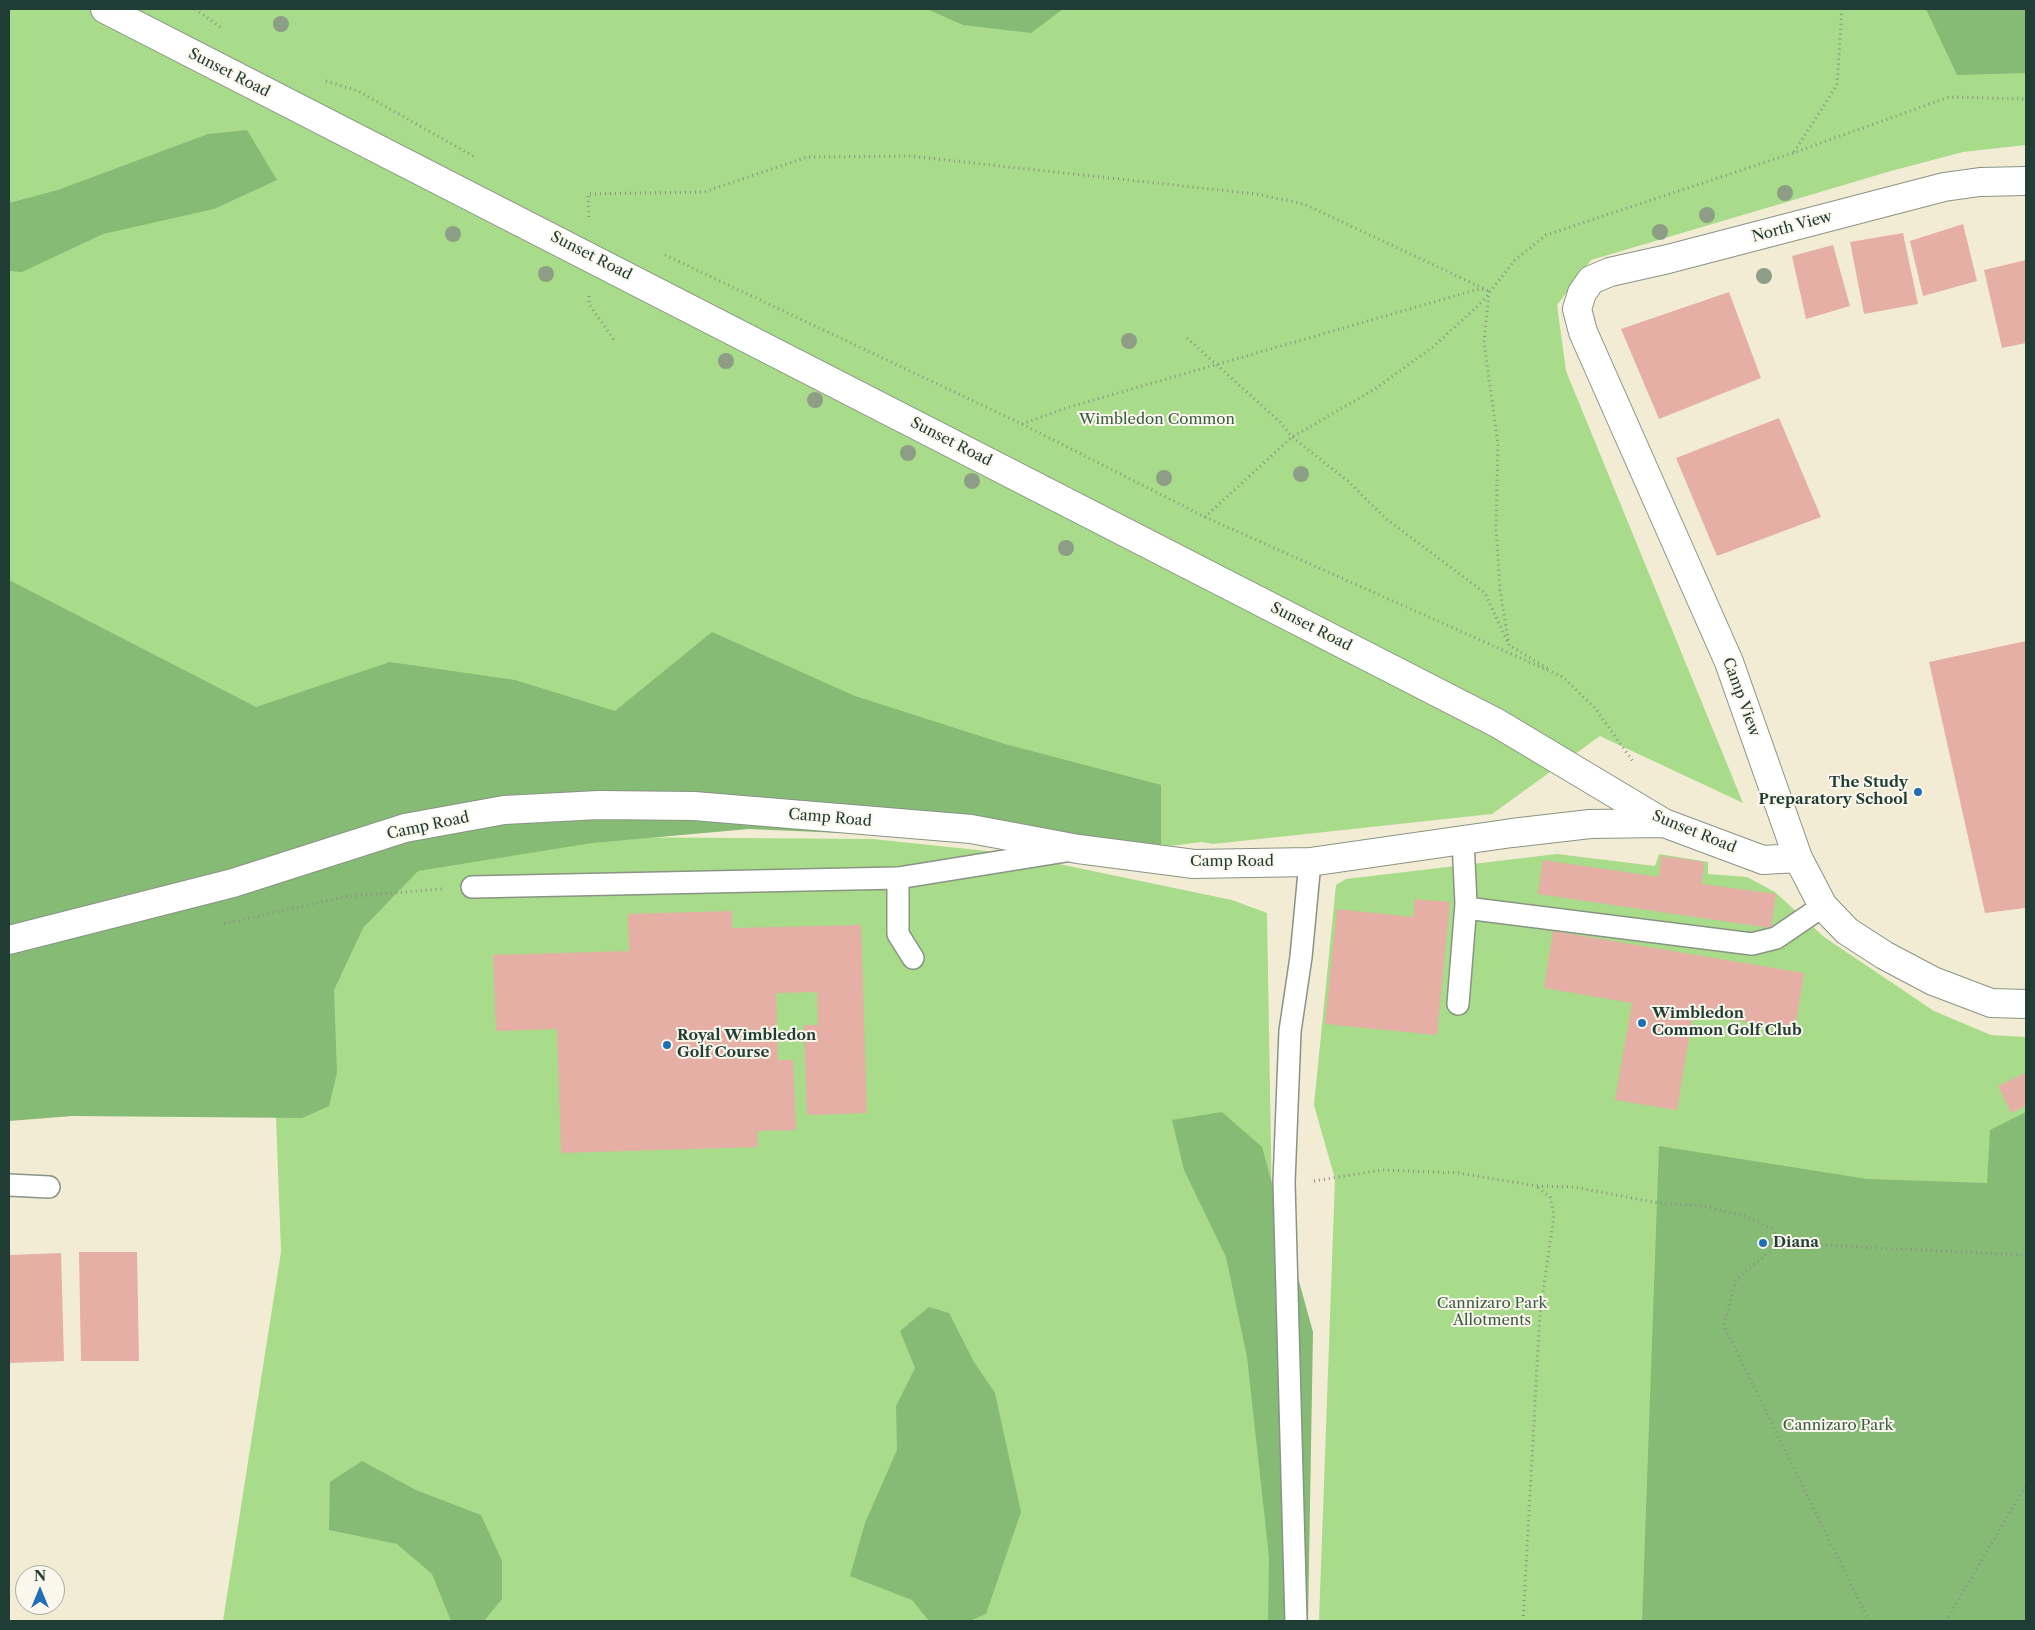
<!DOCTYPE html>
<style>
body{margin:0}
#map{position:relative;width:2035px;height:1630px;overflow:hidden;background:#f3ecd5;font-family:"Libre Caslon Text",serif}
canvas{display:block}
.frame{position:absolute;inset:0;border:10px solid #1f3d34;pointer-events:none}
.north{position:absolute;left:15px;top:1565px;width:50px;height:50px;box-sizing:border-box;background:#fbf7ec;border:1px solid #a3ada2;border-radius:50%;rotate:0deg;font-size:14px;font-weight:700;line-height:20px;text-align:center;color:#1f3d34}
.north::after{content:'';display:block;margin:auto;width:18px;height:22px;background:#1f6fb2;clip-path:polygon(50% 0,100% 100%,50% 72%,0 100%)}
</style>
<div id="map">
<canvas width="2035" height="1630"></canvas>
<div class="frame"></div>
<div class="north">N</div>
</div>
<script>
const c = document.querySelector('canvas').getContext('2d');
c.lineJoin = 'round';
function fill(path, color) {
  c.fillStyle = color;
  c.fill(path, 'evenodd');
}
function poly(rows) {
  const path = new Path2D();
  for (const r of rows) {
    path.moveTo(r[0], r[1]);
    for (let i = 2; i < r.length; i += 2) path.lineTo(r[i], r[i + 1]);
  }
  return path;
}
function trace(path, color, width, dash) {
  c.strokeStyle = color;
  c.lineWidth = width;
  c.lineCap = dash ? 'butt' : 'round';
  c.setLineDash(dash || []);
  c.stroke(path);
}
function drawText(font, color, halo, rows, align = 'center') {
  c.font = font + ' "Libre Caslon Text",serif';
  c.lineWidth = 4;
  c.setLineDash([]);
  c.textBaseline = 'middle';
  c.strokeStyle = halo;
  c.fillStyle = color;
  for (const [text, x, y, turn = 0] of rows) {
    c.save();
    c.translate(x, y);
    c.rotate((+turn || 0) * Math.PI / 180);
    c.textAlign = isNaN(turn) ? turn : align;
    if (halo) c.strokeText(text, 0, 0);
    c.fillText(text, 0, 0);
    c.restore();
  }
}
const green = poly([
 [9,9,2026,9,2026,145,1963,152,1891,171,1591,260,1557,305,1566,371,1743,803,1600,736,1492,814,1213,844,1202,842,1161,847,1161,837,797,786,9,918],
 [592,837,873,839,1006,853,1232,900,1267,913,1279,1621,223,1621,281,1252,274,1063,378,866],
 [1557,854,1655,866,1659,854,1708,862,1708,874,1747,877,1775,892,1824,937,1934,1011,1991,1035,2026,1037,2026,1621,1319,1621,1335,1179,1314,1105,1336,885,1346,879]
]);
const forest = poly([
 [927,9,1063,9,1031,33,963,25],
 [1926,9,2026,9,2026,73,1957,75],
 [247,130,277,180,214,209,103,234,22,272,9,271,9,203,58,190,208,134],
 [9,580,256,707,390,662,515,680,615,711,712,632,855,696,1005,744,1161,785,1161,847,749,829,592,843,418,871,363,928,334,990,337,1073,329,1106,302,1118,72,1116,9,1121],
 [1222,1112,1262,1147,1313,1332,1308,1621,1268,1621,1269,1557,1247,1357,1226,1257,1184,1170,1172,1120],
 [2026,1112,2026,1621,1642,1621,1659,1146,1867,1179,1987,1183,1990,1130],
 [929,1307,949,1313,974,1362,995,1393,1021,1512,986,1614,970,1621,929,1621,912,1600,850,1576,865,1523,897,1450,896,1406,915,1368,900,1331],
 [362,1461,416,1490,481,1515,502,1561,502,1599,484,1621,451,1621,432,1574,397,1544,329,1530,330,1482]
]);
const building = poly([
 [1963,224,1977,281,1923,296,1910,241],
 [1903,233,1918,304,1864,314,1850,242],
 [1833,245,1850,306,1806,319,1792,256],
 [2026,260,2026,343,2002,348,1984,270],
 [1729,292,1761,378,1659,419,1621,329],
 [1779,418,1821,517,1717,556,1676,458],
 [2026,641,2026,908,1985,913,1929,662],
 [1661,856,1704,862,1702,884,1776,894,1771,928,1538,894,1543,860,1659,877],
 [1415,899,1450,902,1437,1035,1325,1024,1337,909,1413,917],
 [732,911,732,928,861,925,867,1113,807,1115,804,1025,818,1025,817,992,776,993,778,1060,793,1060,796,1130,757,1131,758,1147,561,1153,557,1029,496,1031,493,955,629,951,628,914],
 [1553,931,1804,973,1795,1030,1693,1013,1677,1110,1615,1100,1632,1003,1544,988],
 [2026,1073,2026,1106,2011,1113,1998,1086],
 [79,1252,137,1252,139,1361,81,1361],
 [61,1253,64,1361,9,1363,9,1255]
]);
const path = poly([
 [195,9,223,29],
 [326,81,358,91,475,157],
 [1794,152,1837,85,1842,9],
 [589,217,588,194,704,192,807,157,909,156,1256,194,1304,204,1489,291],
 [665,255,1022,424,1205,517,1292,437,1375,389,1434,346,1482,302,1515,260,1546,235,1793,153,1949,97,2026,99],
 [1489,291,1484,342,1498,445,1496,527,1500,590,1509,645,1550,670],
 [589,296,589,304,614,340],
 [1187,338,1280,422,1292,437,1348,481,1385,518,1485,593,1509,645],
 [1022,424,1069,407,1479,289,1486,290],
 [1205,517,1563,677,1595,708,1634,763],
 [224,924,343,897,442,889],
 [1314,1181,1382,1170,1459,1173,1536,1186,1574,1187,1658,1203,1703,1206,1745,1216,1772,1229,1781,1243],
 [1523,1621,1540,1313,1554,1215,1550,1197,1537,1187],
 [1869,1621,1724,1326,1736,1279,1781,1243,2026,1255],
 [1946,1621,2026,1485]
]);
const service = poly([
 [898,878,898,934,913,958],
 [472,887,898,878,1066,851],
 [1466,908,1752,944,1776,938,1823,906],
 [1458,1004,1466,904,1463,840],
 [9,1185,49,1187],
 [1296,1621,1284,1182,1290,1031,1301,957,1310,862]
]);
const minor = poly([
 [105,9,1497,723,1664,823,1763,860,1798,858],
 [2026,181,1980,182,1944,187,1668,259,1610,272,1591,280,1582,293,1577,309,1583,332,1729,662,1798,858,1823,906,1847,931,1884,955,1933,981,1991,1003,2026,1004],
 [9,940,233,883,405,828,504,810,599,805,694,806,971,829,1078,849,1194,864,1310,862,1512,833,1590,824,1664,823]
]);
const trees = [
 [281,24],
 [1785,193],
 [1707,215],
 [1660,232],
 [453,234],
 [546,274],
 [1764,276],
 [1129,341],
 [726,361],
 [815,400],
 [908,453],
 [1301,474],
 [1164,478],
 [972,481],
 [1066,548]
];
const markers = [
 [1918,792,5,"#1f6fb2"],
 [1642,1023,5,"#1f6fb2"],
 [667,1045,5,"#1f6fb2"],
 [1763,1243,5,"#1f6fb2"]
];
const streetNames = [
 ["Sunset Road",229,73,27],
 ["North View",1792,227,-15],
 ["Sunset Road",591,256,27],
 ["Sunset Road",951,442,27],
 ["Sunset Road",1311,627,27],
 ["Camp View",1741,697,70],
 ["Camp Road",830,818,5],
 ["Camp Road",428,826,-12],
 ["Sunset Road",1694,832,22],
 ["Camp Road",1232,862]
];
const parkNames = [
 ["Wimbledon Common",1157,420],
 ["Cannizaro Park",1492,1304],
 ["Allotments",1492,1321],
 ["Cannizaro Park",1838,1426]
];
const poiNames = [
 ["The Study",1908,783,"right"],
 ["Preparatory School",1908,800,"right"],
 ["Wimbledon",1652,1014],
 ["Common Golf Club",1652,1031],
 ["Royal Wimbledon",677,1036],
 ["Golf Course",677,1053],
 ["Diana",1773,1243]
];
fill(green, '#a8db8a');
fill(forest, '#86bb76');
fill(building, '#e5afa6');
trace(service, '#899484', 24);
trace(minor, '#899484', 30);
trace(path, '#899484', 3, [1, 4]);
trace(service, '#fff', 21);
trace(minor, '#fff', 28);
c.fillStyle = '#8d9d86';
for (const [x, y] of trees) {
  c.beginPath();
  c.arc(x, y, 8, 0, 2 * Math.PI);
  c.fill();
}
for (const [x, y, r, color] of markers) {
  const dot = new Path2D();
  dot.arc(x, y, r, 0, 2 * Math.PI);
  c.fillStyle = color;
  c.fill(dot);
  trace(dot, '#fbf7ec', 2);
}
drawText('15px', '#1f3d34', '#fbf7ec', streetNames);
drawText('15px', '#3a5d45', '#fbf7ec', parkNames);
drawText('bold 15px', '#1f3d34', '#fbf7ec', poiNames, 'left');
</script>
